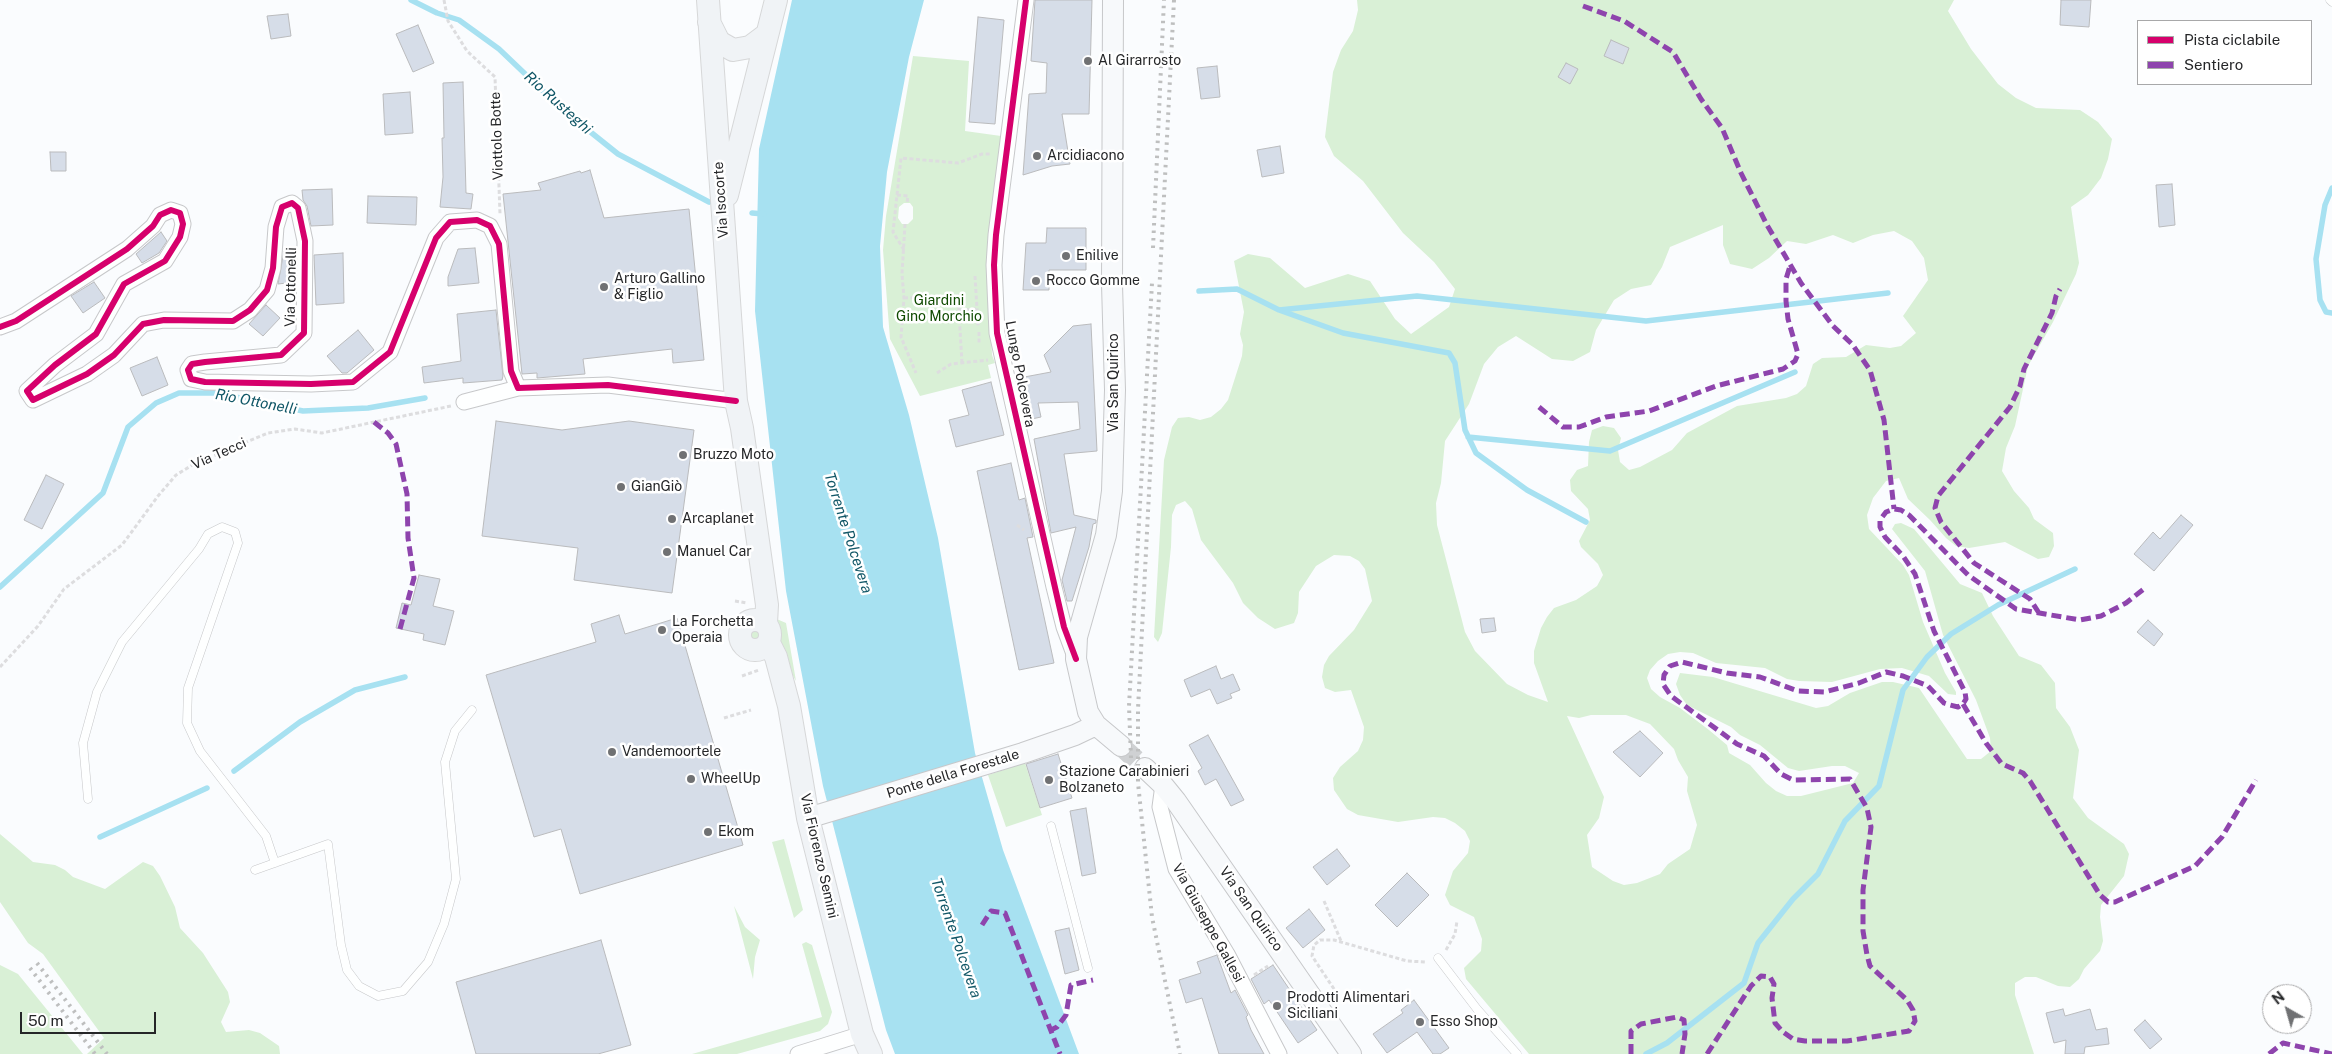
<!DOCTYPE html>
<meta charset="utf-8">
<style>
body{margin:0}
#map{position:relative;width:2332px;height:1054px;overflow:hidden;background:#fafcfe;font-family:"Public Sans",sans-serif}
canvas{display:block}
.legend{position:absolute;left:2137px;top:20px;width:175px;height:65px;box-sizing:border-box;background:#fff;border:1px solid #a8a8a9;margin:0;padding:6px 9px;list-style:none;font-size:15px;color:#252628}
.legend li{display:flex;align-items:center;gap:10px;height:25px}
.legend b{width:25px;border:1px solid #a8a8a9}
.north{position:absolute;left:2262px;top:984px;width:50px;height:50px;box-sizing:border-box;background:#fff;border:1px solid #a8a8a9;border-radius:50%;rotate:322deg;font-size:14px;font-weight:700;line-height:20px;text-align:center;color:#252628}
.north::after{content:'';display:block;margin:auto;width:18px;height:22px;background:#707173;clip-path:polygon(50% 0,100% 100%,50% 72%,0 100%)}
.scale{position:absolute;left:20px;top:1012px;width:136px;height:22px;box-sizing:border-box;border:2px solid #252628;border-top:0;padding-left:6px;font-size:15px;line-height:18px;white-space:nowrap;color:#252628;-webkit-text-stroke:4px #fff;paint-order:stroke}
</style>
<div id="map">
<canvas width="2332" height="1054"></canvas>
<ul class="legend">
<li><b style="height:6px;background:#d6006c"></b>Pista ciclabile</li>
<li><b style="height:6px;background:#8e44ad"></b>Sentiero</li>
</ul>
<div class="north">N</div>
<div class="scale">50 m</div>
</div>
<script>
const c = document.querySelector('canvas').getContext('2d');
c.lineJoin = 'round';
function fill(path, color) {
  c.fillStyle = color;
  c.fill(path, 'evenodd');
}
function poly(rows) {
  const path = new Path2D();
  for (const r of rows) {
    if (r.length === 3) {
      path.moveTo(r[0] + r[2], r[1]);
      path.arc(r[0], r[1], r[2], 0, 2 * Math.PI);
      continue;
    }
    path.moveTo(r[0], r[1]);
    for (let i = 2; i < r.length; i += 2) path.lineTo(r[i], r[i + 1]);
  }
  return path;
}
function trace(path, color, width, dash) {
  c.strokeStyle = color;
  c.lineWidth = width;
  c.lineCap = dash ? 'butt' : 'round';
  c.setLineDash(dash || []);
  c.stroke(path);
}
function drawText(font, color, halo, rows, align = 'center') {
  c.font = font + ' "Public Sans",sans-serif';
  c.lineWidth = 5;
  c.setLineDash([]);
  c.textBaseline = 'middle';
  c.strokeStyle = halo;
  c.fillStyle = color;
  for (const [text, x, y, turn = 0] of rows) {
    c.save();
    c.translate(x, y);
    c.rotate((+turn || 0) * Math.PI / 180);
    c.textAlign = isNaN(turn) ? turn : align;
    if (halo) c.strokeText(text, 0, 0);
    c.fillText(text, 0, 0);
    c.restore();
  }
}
const green = poly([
 [1357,0,1954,0,1948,11,1971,49,1998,84,2016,98,2036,108,2080,110,2098,122,2112,139,2108,159,2101,178,2088,195,2071,207,2079,263,2076,274,2053,322,2028,366,2015,426,2006,448,2002,471,2014,491,2029,508,2034,519,2053,533,2054,546,2049,557,2038,559,2005,542,1969,548,1956,546,1946,538,1930,520,1908,499,1899,478,1886,481,1873,498,1867,515,1869,529,1903,565,1909,575,1923,622,1945,673,1956,692,1956,695,1948,694,1929,676,1902,668,1880,669,1832,682,1799,681,1787,679,1765,668,1716,663,1693,653,1680,652,1668,654,1658,661,1650,670,1647,678,1651,689,1660,697,1680,708,1709,730,1727,745,1729,753,1750,765,1766,783,1776,791,1787,796,1801,796,1853,783,1859,773,1845,766,1832,766,1799,771,1788,768,1760,745,1740,735,1731,727,1687,705,1680,695,1676,684,1680,673,1713,677,1816,708,1828,706,1850,693,1882,682,1893,682,1919,688,1967,759,1981,759,1991,751,1990,738,1976,700,1943,635,1925,571,1892,529,1895,524,1901,523,1914,529,1960,584,1982,593,1993,616,2019,656,2041,665,2055,683,2056,708,2070,727,2079,750,2073,798,2088,818,2124,844,2129,854,2124,876,2101,905,2100,917,2103,941,2100,951,2084,969,2079,979,2070,987,2058,986,2036,977,2025,977,2015,983,2015,995,2034,1054,1529,1054,1466,979,1464,968,1481,951,1482,939,1474,917,1450,905,1445,895,1453,871,1468,853,1470,841,1465,831,1455,823,1445,818,1433,817,1398,822,1358,815,1347,809,1334,790,1333,778,1340,767,1358,751,1363,740,1364,727,1351,690,1335,692,1325,688,1322,677,1324,665,1329,656,1354,630,1372,601,1365,569,1359,561,1350,556,1334,555,1316,566,1299,592,1298,613,1294,623,1275,629,1258,618,1243,603,1233,583,1201,540,1192,509,1185,501,1176,505,1172,515,1171,547,1162,633,1158,642,1154,637,1164,460,1172,427,1178,418,1189,417,1200,420,1211,417,1221,409,1228,400,1242,356,1243,345,1240,334,1244,312,1234,261,1248,254,1270,258,1305,288,1348,274,1370,281,1395,319,1411,334,1449,307,1455,289,1434,262,1403,233,1363,181,1334,156,1325,137,1333,72,1341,50,1353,31,1358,10],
 [1723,225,1723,245,1730,264,1752,269,1769,258,1787,241,1806,244,1833,235,1853,243,1873,235,1894,231,1912,241,1924,258,1928,280,1903,316,1916,333,1901,346,1890,348,1866,345,1846,357,1822,358,1813,364,1806,386,1797,394,1786,398,1737,406,1687,433,1672,450,1640,467,1629,470,1620,462,1618,450,1621,438,1614,428,1603,426,1592,430,1589,442,1588,466,1577,470,1570,480,1571,491,1588,509,1590,520,1579,541,1581,547,1598,564,1603,575,1597,586,1576,600,1554,608,1547,617,1541,628,1534,651,1534,663,1548,702,1528,695,1507,684,1475,651,1465,632,1437,525,1436,503,1441,483,1445,441,1469,404,1484,364,1498,347,1516,336,1552,359,1573,361,1590,352,1596,330,1614,300,1631,289,1651,285,1662,267,1670,247],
 [1591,715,1626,715,1650,724,1674,749,1678,760,1688,777,1687,791,1697,825,1690,849,1668,864,1660,874,1637,883,1624,885,1613,881,1592,867,1587,835,1599,818,1604,797,1567,716,1579,718],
 [913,56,969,61,965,131,1001,136,988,264,992,355,995,363,988,365,991,378,920,396,890,339,883,250,886,216],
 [904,203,910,203,913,207,913,219,908,224,902,224,898,218,899,207],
 [772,617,786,623,796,681,778,650],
 [755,622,765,627,759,647,747,645,744,640,745,628],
 [1025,763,1042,815,1006,827,988,775],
 [0,834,33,862,55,865,65,870,73,877,105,889,143,862,153,866,160,876,175,907,180,928,203,953,228,992,230,1002,221,1022,226,1032,249,1030,260,1033,279,1046,280,1054,87,1054,104,1038,43,954,28,943,0,902],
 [784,839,803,910,794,918,772,842],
 [734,906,745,927,760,940,755,957,753,979],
 [806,942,812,945,832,1012,828,1024,820,1031,737,1054,692,1054,822,1017,802,944],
 [0,965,18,974,83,1054,0,1054]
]);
const water = poly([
 [792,0,924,0,909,57,887,172,880,246,883,327,909,415,938,538,975,753,1003,850,1079,1054,895,1054,886,1030,823,786,786,591,755,311,759,149]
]);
const stream = poly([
 [411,0,437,13,459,20,499,49,563,110,618,154,709,202],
 [2332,188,2325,205,2316,259,2320,300,2326,312,2332,313],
 [752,213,764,214],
 [1199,291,1237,289,1279,310,1343,333,1449,353,1455,363,1465,430,1476,453,1527,490,1586,522],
 [1279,310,1417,296,1646,321,1888,293],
 [1468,437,1610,451,1795,372],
 [0,587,103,493,128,427,156,403,179,393,216,393,303,411,368,408,425,398],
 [234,771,300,722,355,690,405,677],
 [100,837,207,788],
 [1646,1054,1667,1043,1744,983,1758,943,1793,899,1818,874,1845,821,1879,786,1903,690,1927,657,1951,634,1998,605,2075,569]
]);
const building = poly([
 [1035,0,1092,0,1089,114,1062,114,1070,164,1052,166,1023,175,1029,94,1046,93,1047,63,1031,61,1035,0],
 [2061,0,2091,0,2089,27,2060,25,2061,0],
 [288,14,291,36,271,39,267,16,288,14],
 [978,17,1004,20,995,124,969,122,978,17],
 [418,25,434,63,413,72,396,34,418,25],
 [1611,40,1629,48,1623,64,1604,56,1611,40],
 [1566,63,1578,69,1570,84,1558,77,1566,63],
 [1217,66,1220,97,1201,99,1197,68,1217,66],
 [463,82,466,193,473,194,471,209,440,207,443,177,442,138,444,138,443,83,463,82],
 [410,92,413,133,385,135,383,94,410,92],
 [1280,146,1284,173,1262,177,1257,150,1280,146],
 [50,152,66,152,66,171,51,171,50,152],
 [590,170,604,218,689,209,704,360,673,363,672,349,583,359,585,374,537,378,537,373,522,374,503,194,541,190,538,183,580,171,581,173,590,170],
 [2172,184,2175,225,2159,227,2156,185,2172,184],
 [332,189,333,225,311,226,307,206,303,200,302,190,332,189],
 [368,196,417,197,416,225,367,223,368,196],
 [1047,228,1086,228,1086,270,1049,270,1049,290,1023,290,1026,243,1046,243,1047,228],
 [161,232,167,241,159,253,142,263,136,254,161,232],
 [475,248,479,283,448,286,448,277,458,249,475,248],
 [296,250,295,282,278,284,284,251,296,250],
 [343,253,344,303,316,305,314,255,343,253],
 [94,282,105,298,83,313,71,296,94,282],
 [266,305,280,318,263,336,249,324,266,305],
 [496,310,503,376,502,380,463,383,463,378,424,383,422,367,461,361,457,314,496,310],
 [1091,324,1097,451,1064,454,1074,515,1096,520,1096,523,1093,524,1089,547,1072,601,1067,601,1062,580,1076,527,1051,533,1034,439,1080,429,1078,402,1038,403,1041,417,1027,420,1019,378,1051,372,1044,355,1073,326,1091,324],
 [358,330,374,350,347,373,342,373,327,356,358,330],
 [157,357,168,385,142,396,130,368,157,357],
 [991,382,1004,435,956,447,949,420,969,415,962,390,991,382],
 [496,421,562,430,629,421,694,430,672,593,574,580,578,548,482,536,496,421],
 [1011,463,1019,500,1025,498,1033,537,1027,538,1054,663,1019,670,977,471,1011,463],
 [46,475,64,484,42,529,24,520,46,475],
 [2181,515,2193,525,2154,571,2134,554,2153,532,2160,539,2181,515],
 [419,575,440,579,433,606,454,611,445,645,423,640,424,634,396,628,402,603,411,605,419,575],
 [619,615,625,634,677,618,743,845,580,894,561,829,534,837,486,675,596,642,591,624,619,615],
 [1494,618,1496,631,1482,633,1480,619,1494,618],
 [2148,620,2163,634,2154,646,2137,632,2148,620],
 [1216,666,1221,679,1233,674,1240,690,1230,694,1232,698,1217,704,1210,689,1191,697,1184,680,1216,666],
 [1640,731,1663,753,1640,777,1613,752,1640,731],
 [1208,735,1244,800,1231,806,1216,779,1205,785,1198,771,1202,768,1189,745,1208,735],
 [1058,754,1072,798,1040,808,1026,764,1058,754],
 [1086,808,1096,873,1082,876,1070,811,1086,808],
 [1337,849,1350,866,1327,885,1313,867,1337,849],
 [1407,873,1429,895,1397,927,1375,905,1407,873],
 [1309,909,1325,930,1303,948,1286,928,1309,909],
 [1069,928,1079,970,1065,974,1055,931,1069,928],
 [601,940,631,1045,598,1054,476,1054,456,982,601,940],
 [1217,955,1231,993,1235,990,1248,1015,1246,1017,1251,1030,1264,1054,1219,1054,1202,998,1186,1003,1179,980,1201,973,1197,962,1217,955],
 [1273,965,1317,1030,1298,1043,1269,1000,1264,1004,1251,979,1273,965],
 [1414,1000,1449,1048,1440,1054,1433,1054,1417,1032,1387,1053,1373,1034,1403,1013,1401,1010,1414,1000],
 [2063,1009,2065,1016,2090,1009,2096,1030,2107,1028,2109,1044,2085,1047,2084,1054,2065,1054,2066,1040,2054,1043,2046,1013,2063,1009],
 [2145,1020,2162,1039,2150,1049,2134,1030,2145,1020]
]);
const secondaryTunnel = poly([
 [1121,746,1145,768]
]);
const path = poly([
 [444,0,448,21,467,51,495,77,500,214],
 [897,195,908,196,907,203],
 [905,224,902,274,904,298,901,337,916,373],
 [904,250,893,232,901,158,958,163,982,154,991,154],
 [975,276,978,326],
 [904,298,958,296,962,363],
 [959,310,977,309],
 [979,332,979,344],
 [937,373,951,364,988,360],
 [1017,525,1024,530],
 [735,601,747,603],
 [0,667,38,626,64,589,122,545,158,496,176,475,194,464,268,433,295,429,322,433,451,406],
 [742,676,759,670],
 [724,718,751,710],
 [1324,901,1341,941],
 [1446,950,1455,934,1457,921],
 [1254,975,1268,966],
 [1333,998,1338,995,1312,956,1314,945,1320,940,1334,940,1407,961,1426,962]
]);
const lane = poly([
 [2330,0,2332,2],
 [88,799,83,743,97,692,122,642,199,549,208,534,222,527,235,532,238,543,188,688,187,723,200,751,266,836,275,863],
 [1051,826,1088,968],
 [255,870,328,844,341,945,347,970,359,986,378,996,403,991,428,962,444,924,456,879,445,762,455,731,472,710],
 [1438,958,1477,1009,1517,1054]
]);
const street = poly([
 [1026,0,996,235,994,265,997,333,1054,587,1064,627,1074,654],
 [0,327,16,321,127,249,153,226,160,215,171,210,180,213,183,224,180,237,165,261,124,284,96,334,55,365,27,391,33,400,87,374,114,355,143,324,164,320,233,321,250,310,267,290,273,268,276,227,282,207,292,203,298,208,305,241,304,333,281,355,205,362,192,364,188,370,191,379,205,382,311,384,353,382,390,352,436,238,450,222,477,220,490,226,499,244,511,371,518,388,608,385,736,401],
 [464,402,518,388],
 [1163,785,1160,807,1176,869,1227,954,1279,1054],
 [798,1054,862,1034]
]);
const secondary = poly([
 [1113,0,1112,284,1115,390,1112,491,1106,535,1077,637,1076,659,1088,712,1096,725,1121,746],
 [1145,768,1163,785,1176,801,1351,1054],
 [808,818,1023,753,1075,735,1096,725]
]);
const primary = poly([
 [708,0,736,401,742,428,767,605,766,623],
 [709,22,719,42,733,50,750,47,766,35],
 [727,195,776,0],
 [755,635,15],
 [769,643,776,657,789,706,808,818,862,1034,871,1054]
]);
const rail = poly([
 [1174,0,1138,709,1138,783,1152,917,1180,1054],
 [1153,248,1164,0],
 [1131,758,1129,706,1152,283],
 [37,963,107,1054],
 [30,968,95,1054]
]);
const quiet = poly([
 [1583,6,1624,21,1673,52,1701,99,1722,128,1741,173,1767,225,1801,283,1833,326,1852,344,1870,370,1884,420,1894,509],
 [1539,407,1563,427,1579,427,1606,417,1649,411,1716,386,1783,369,1795,361,1798,354,1788,319,1786,301,1786,279,1790,266],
 [374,422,388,433,396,444,407,494,408,538,414,578,400,629],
 [2039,613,2030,599,1974,563,1941,522,1935,508,1938,496,2010,407,2020,386,2024,369,2052,313,2056,296,2060,289],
 [1963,704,1986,743,2002,764,2023,773,2030,781,2100,895,2108,902,2115,902,2195,866,2222,837,2256,780],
 [982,925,991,911,1005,913,1060,1054],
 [1049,1031,1057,1027,1066,1015,1071,985,1093,980],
 [1631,1054,1631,1031,1641,1024,1677,1017,1684,1020,1685,1034,1682,1054],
 [1707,1054,1751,986,1761,976,1770,977,1774,984,1772,998,1775,1023,1783,1032,1793,1039,1805,1041,1847,1041,1909,1031,1915,1021,1913,1010,1907,1000,1870,966,1867,955,1863,931,1863,890,1871,827,1867,808,1850,779,1793,780,1781,774,1764,756,1737,744,1671,696,1663,684,1664,675,1670,666,1682,662,1727,673,1760,677,1798,691,1824,692,1859,683,1886,672,1903,676,1928,686,1944,703,1950,705,1958,707,1963,704,1966,699,1965,692,1934,631,1915,574,1903,556,1885,537,1880,527,1880,520,1886,512,1894,509,1901,510,1909,515,1968,575,2016,609,2080,620,2101,616,2126,603,2145,588],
 [2269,1054,2283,1043,2332,1054]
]);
const cycleway = poly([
 [1026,0,996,235,994,265,997,333,1064,627,1076,659],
 [0,327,16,321,127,249,153,226,160,215,171,210,180,213,183,224,180,237,165,261,124,284,96,334,55,365,27,391,33,400,87,374,114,355,143,324,164,320,233,321,250,310,267,290,273,268,276,227,282,207,292,203,298,208,305,241,304,333,281,355,205,362,192,364,188,370,191,379,205,382,311,384,353,382,390,352,436,238,450,222,477,220,490,226,499,244,511,371,518,388,608,385,736,401]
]);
const markers = [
 [1088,61,5,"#707173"],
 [1037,156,5,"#707173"],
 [1066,256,5,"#707173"],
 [1036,281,5,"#707173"],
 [604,287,5,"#707173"],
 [683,455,5,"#707173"],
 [621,487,5,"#707173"],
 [672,519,5,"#707173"],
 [667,552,5,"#707173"],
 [662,630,5,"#707173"],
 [612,752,5,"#707173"],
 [691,779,5,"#707173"],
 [1049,780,5,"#707173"],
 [708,832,5,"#707173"],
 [1277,1006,5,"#707173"],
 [1420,1022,5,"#707173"]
];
const poiNames = [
 ["Al Girarrosto",1098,61],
 ["Arcidiacono",1047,156],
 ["Enilive",1076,256],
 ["Arturo Gallino",614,279],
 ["& Figlio",614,295],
 ["Rocco Gomme",1046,281],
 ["Bruzzo Moto",693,455],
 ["GianGiò",631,487],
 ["Arcaplanet",682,519],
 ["Manuel Car",677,552],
 ["La Forchetta",672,622],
 ["Operaia",672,638],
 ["Vandemoortele",622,752],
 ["Stazione Carabinieri",1059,772],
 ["Bolzaneto",1059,788],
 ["WheelUp",701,779],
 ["Ekom",718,832],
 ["Prodotti Alimentari",1287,998],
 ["Siciliani",1287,1014],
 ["Esso Shop",1430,1022]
];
const streetNames = [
 ["Viottolo Botte",497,136,-92],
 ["Via Isocorte",721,200,-94],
 ["Via Ottonelli",291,287,-89],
 ["Lungo Polcevera",1020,374,79],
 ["Via San Quirico",1114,383,-90],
 ["Via Tecci",219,454,-24],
 ["Ponte della Forestale",953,774,-17],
 ["Via Fiorenzo Semini",819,856,77],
 ["Via San Quirico",1251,909,55],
 ["Via Giuseppe Gallesi",1208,923,61]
];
const parkNames = [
 ["Giardini",939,301],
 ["Gino Morchio",939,317]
];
const waterNames = [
 ["Rio Rusteghi",558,103,42],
 ["Rio Ottonelli",256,402,11],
 ["Torrente Polcevera",848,533,72],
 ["Torrente Polcevera",956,938,71]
];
fill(green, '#d9f0d6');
fill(water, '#a7e1f1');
trace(stream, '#a7e1f1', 5.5);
fill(building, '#d6dde8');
trace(building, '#babbbd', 1);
trace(secondaryTunnel, '#cfd1d3', 20, [20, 10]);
trace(lane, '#c7c8ca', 9);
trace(street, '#c7c8ca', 17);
trace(secondary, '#c7c8ca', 22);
trace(primary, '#d6d7d8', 24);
trace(path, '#dddddf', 3, [4, 2.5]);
trace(lane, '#feffff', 8);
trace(street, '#feffff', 15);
trace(secondary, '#f7f9fb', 20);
trace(primary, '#f0f3f6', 22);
trace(rail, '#bebfbf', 4, [2.5, 5]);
trace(quiet, '#8e44ad', 5, [10, 5]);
trace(cycleway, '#d6006c', 6);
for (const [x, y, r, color] of markers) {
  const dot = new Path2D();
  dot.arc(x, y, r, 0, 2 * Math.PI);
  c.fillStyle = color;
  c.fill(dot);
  trace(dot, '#fff', 2);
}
drawText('14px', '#252628', '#fff', poiNames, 'left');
drawText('14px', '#252628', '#fff', streetNames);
drawText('14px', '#0f4a00', '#fff', parkNames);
drawText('italic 15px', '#115767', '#fff', waterNames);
</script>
